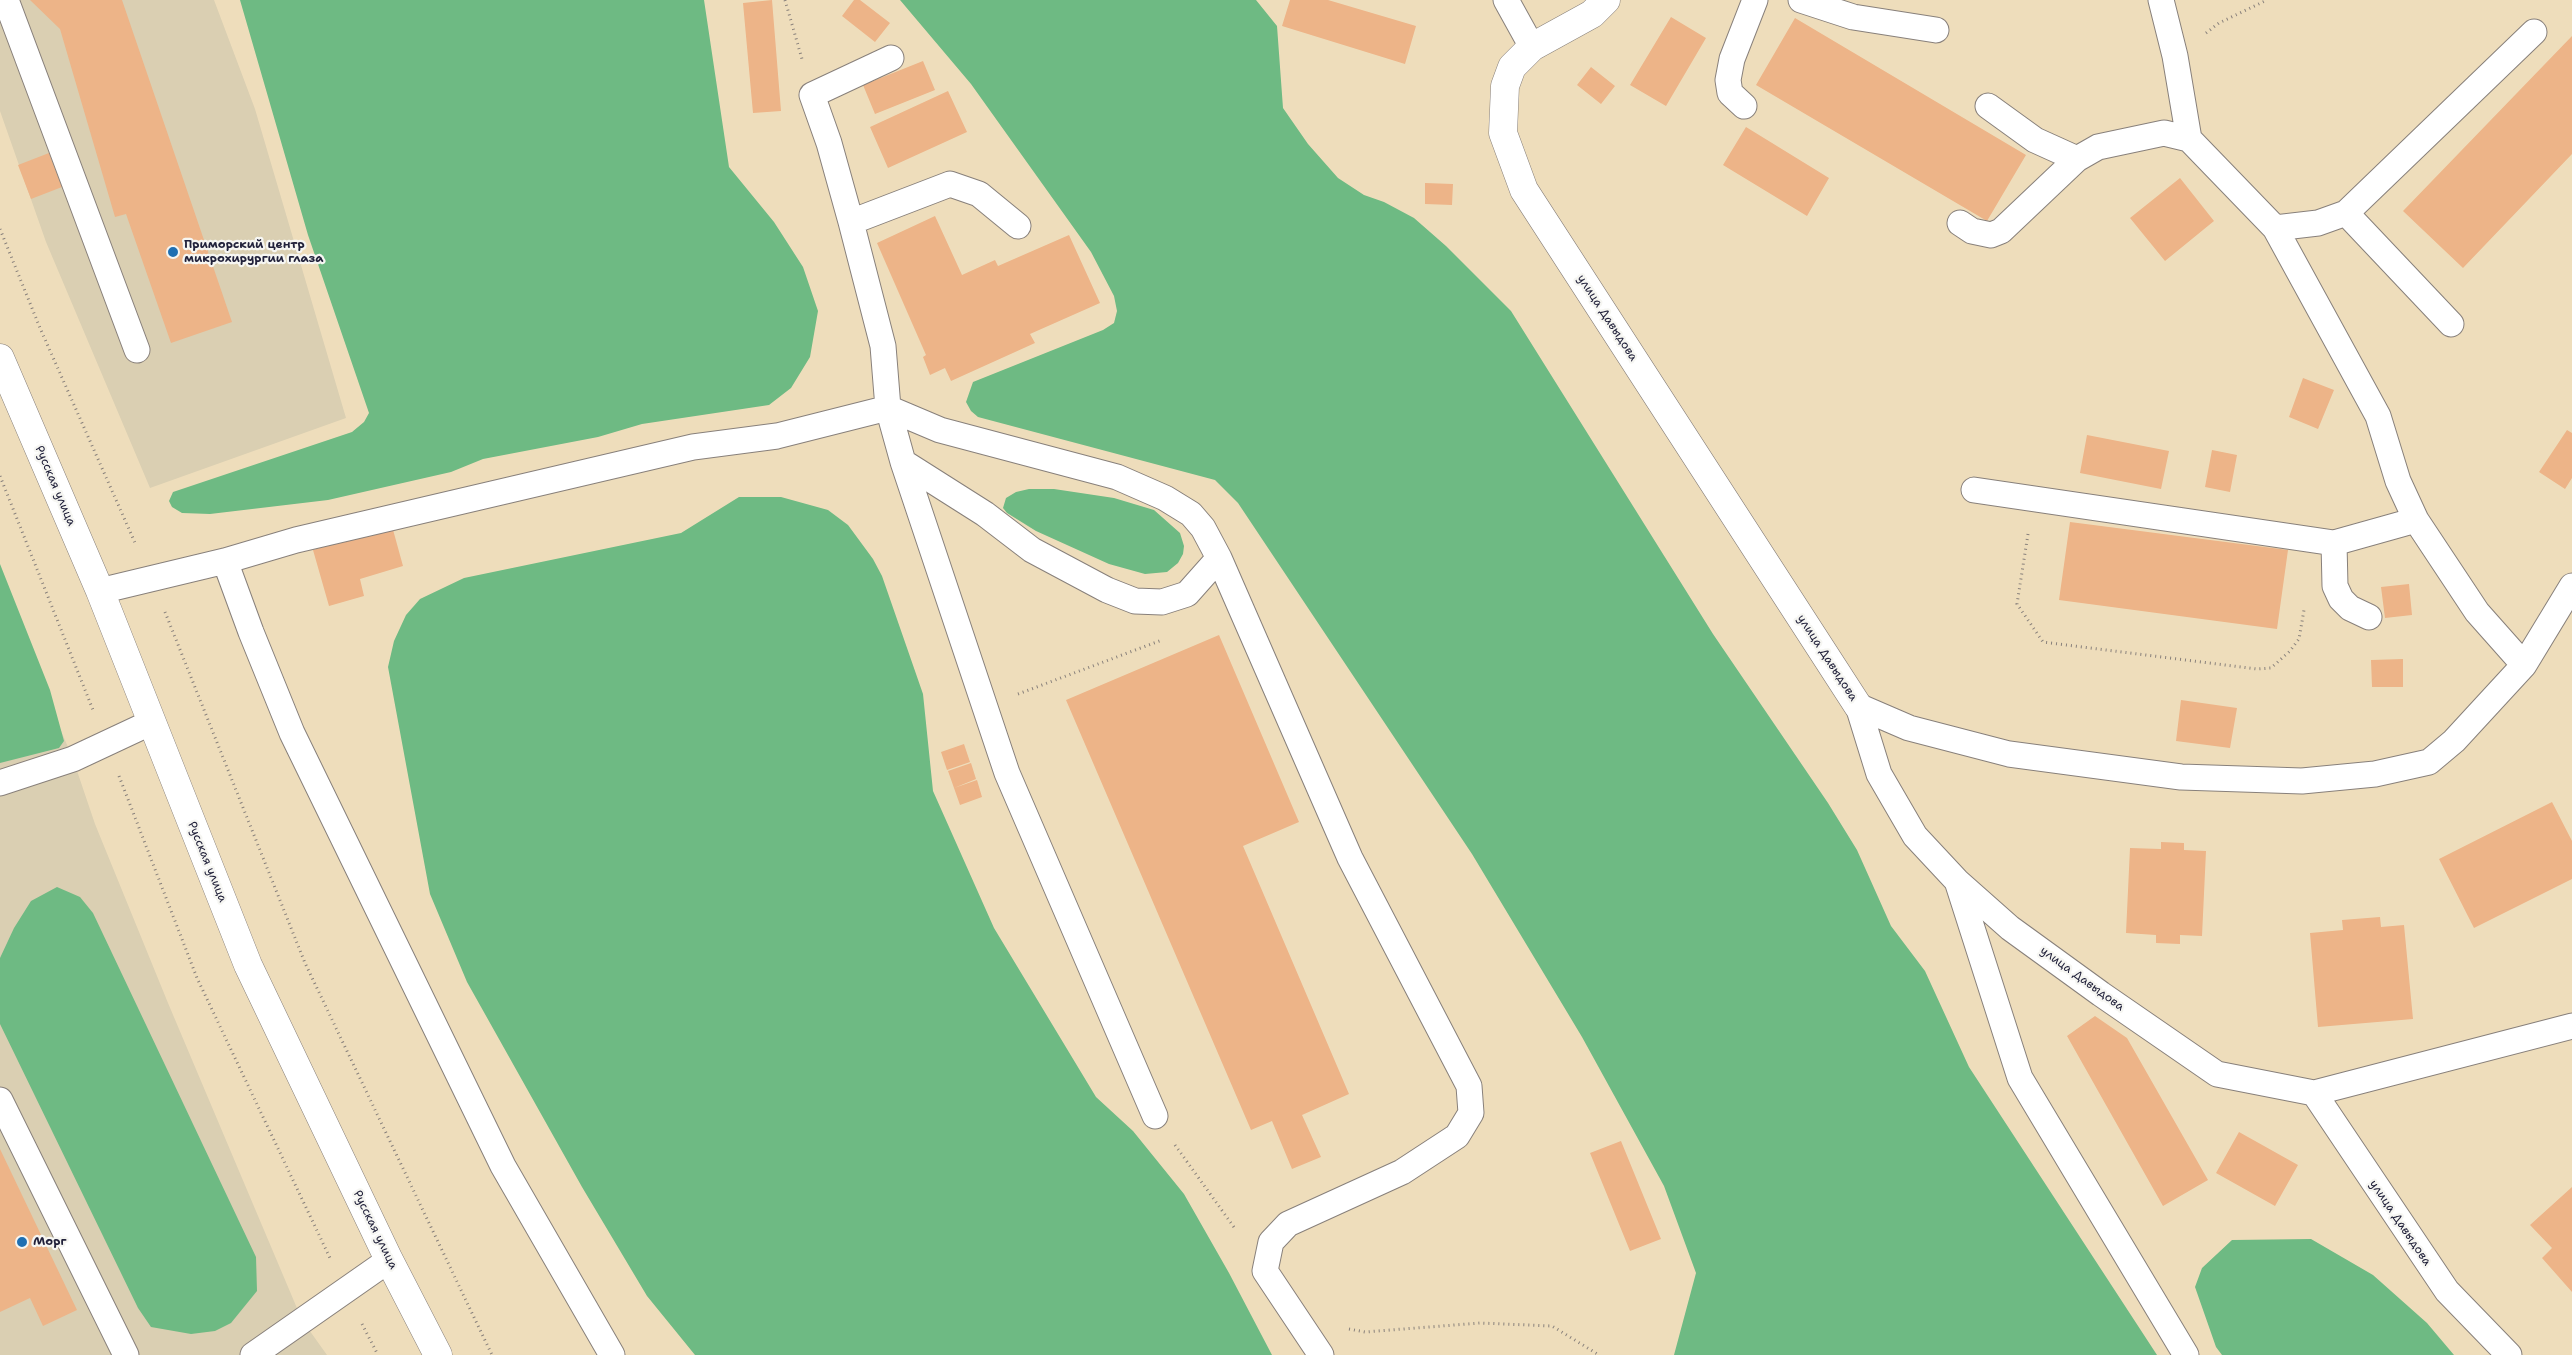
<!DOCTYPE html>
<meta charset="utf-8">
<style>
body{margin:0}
canvas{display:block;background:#edb}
</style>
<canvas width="2572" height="1355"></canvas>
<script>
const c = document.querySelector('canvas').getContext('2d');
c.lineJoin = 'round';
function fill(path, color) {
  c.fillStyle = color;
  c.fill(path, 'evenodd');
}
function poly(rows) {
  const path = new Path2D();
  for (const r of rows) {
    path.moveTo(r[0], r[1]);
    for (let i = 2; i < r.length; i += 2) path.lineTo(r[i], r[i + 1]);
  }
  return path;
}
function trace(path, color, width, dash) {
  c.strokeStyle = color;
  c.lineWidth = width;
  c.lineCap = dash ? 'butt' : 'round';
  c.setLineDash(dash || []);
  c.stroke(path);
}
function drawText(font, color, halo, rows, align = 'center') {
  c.font = font + ' "Shantell Sans",sans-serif';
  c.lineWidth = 4.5;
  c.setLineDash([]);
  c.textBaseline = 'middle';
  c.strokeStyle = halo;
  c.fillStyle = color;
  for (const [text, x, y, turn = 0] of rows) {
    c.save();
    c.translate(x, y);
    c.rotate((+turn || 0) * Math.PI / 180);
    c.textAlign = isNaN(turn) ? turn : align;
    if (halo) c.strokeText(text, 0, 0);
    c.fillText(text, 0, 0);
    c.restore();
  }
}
const built = poly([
 [0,0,214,0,255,109,346,418,150,488,46,242,0,111],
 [0,587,73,759,95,824,168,1003,302,1320,327,1355,0,1355]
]);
const forest = poly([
 [240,0,704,0,729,167,774,222,803,267,818,311,810,357,791,388,769,405,642,424,598,437,483,459,451,472,328,500,210,514,182,513,172,507,169,501,173,492,352,432,364,422,369,413,308,235],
 [900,0,1256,0,1277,26,1283,108,1308,144,1338,178,1364,195,1384,202,1414,218,1446,246,1511,311,1713,634,1828,803,1857,850,1891,926,1925,971,1969,1067,2157,1355,1674,1355,1696,1273,1664,1186,1582,1037,1472,854,1238,503,1215,480,978,417,971,411,966,402,973,382,1103,330,1114,323,1117,311,1114,296,1091,252,971,84],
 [1029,489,1054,489,1114,498,1154,510,1180,533,1184,546,1183,554,1178,563,1167,572,1145,574,1109,564,1036,531,1007,513,1003,508,1006,498,1016,492],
 [739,497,781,497,828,510,848,525,873,559,882,576,923,694,933,791,994,928,1096,1097,1133,1131,1184,1194,1229,1273,1272,1355,695,1355,647,1296,582,1187,467,982,430,894,388,667,394,641,406,615,420,599,464,578,681,533],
 [0,564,50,690,64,741,59,748,0,763],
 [57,887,80,897,93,913,256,1257,257,1291,231,1323,215,1331,191,1334,151,1327,138,1308,0,1024,0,958,14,928,31,901],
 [2311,1239,2373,1275,2427,1323,2454,1355,2222,1355,2216,1347,2195,1287,2202,1268,2232,1240]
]);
const building = poly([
 [30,0,122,0,232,322,171,343,126,214,115,217,60,29],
 [772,0,781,111,753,113,743,3],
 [854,0,860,0,890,23,875,42,842,16],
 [1290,0,1328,0,1416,26,1405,64,1282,26],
 [1671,17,1706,38,1666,106,1630,85],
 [1795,18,2026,155,1987,221,1756,85],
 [2572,36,2572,154,2463,268,2403,211],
 [923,61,935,90,875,114,863,85],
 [1591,67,1615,86,1601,104,1577,85],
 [948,91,967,132,888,168,870,127],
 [1746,127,1829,178,1807,216,1723,165],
 [49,153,62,187,31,199,18,165],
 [2180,178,2214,221,2165,261,2130,218],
 [1425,183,1453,184,1452,205,1425,204],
 [935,216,962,275,995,260,998,266,1069,235,1100,303,1030,334,1035,343,951,381,945,368,930,375,923,357,926,355,877,243],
 [2303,378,2334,390,2318,429,2289,417],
 [2567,430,2572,433,2572,478,2565,489,2539,472],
 [2087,435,2169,451,2161,489,2080,473],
 [2212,450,2237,455,2230,492,2205,487],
 [2070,522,2288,550,2277,629,2059,600],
 [392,526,403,566,360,579,364,596,329,606,313,550],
 [2409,584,2412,615,2385,618,2381,587],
 [1219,635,1299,822,1243,846,1349,1094,1302,1115,1321,1157,1292,1169,1272,1121,1251,1130,1066,700],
 [2403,659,2403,687,2372,687,2371,660],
 [2181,700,2237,708,2230,748,2176,741],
 [964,744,970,762,947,770,941,752],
 [971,763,976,779,954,788,948,771],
 [977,780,982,797,960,805,954,788],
 [2552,802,2572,841,2572,879,2474,928,2439,859],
 [2161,842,2184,843,2184,850,2206,851,2202,936,2180,935,2180,944,2156,943,2156,935,2126,933,2130,848,2161,849],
 [2380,917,2381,927,2404,925,2413,1019,2318,1027,2310,933,2343,930,2342,920],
 [2095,1016,2127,1038,2208,1180,2163,1206,2067,1036],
 [2239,1132,2298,1165,2275,1206,2216,1173],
 [1621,1141,1661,1239,1630,1251,1590,1153],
 [0,1149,77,1310,43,1326,30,1298,0,1312],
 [2572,1187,2572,1292,2542,1258,2552,1248,2530,1225]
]);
const path = poly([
 [785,0,802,59],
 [2206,33,2219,23,2267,0],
 [0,229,40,328,136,545],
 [0,476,93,710],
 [2028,534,2017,604,2043,642,2257,669,2271,668,2290,651,2299,639,2304,610],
 [165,612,305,963,492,1355],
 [1018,694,1162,640],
 [119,776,197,978,330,1258],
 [1175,1145,1236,1230],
 [362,1324,378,1355],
 [1349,1329,1365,1332,1480,1323,1552,1326,1599,1355]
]);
const service = poly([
 [6,0,137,350],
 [1506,0,1532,47],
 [1801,0,1853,17,1936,30],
 [891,58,812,95,829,143,851,222,883,346,888,408,903,462,1007,773,1155,1116],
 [1744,106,1730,93,1728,80,1732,59,1755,0],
 [1988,106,2035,140,2077,159],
 [2346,213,2451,324],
 [851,222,950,184,979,194,1018,226],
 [1960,223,1972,231,1991,235,2001,231,2077,159,2098,147,2164,133,2189,139],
 [2275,228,2318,223,2346,213,2534,32],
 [903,462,985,514,1032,550,1107,590,1135,601,1162,602,1187,594,1219,558],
 [1974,490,2334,543,2416,520],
 [2334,543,2335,586,2341,599,2350,608,2369,617],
 [225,561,251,632,292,733,503,1166,612,1355],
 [100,591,225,561,296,540,693,447,777,436,888,408,940,430,1117,477,1165,498,1191,514,1203,528,1219,558,1350,858,1469,1086,1471,1113,1457,1136,1402,1172,1288,1224,1271,1242,1265,1271,1321,1355],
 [2524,665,2572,586],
 [1858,706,1909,728,2009,754,2181,777,2302,781,2375,774,2429,762,2454,741,2524,665,2477,612,2416,520,2398,481,2378,416,2275,228,2189,139,2175,56,2161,0],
 [1858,706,1879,774,1915,836,1957,881,2010,928,2101,994,2217,1074,2314,1093,2572,1026],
 [0,783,73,759,152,722],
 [1957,881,2020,1078,2186,1355],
 [2314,1093,2447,1291,2509,1355],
 [0,1100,126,1355],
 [253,1355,389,1260]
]);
const minor = poly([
 [1606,0,1592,14,1532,47,1512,67,1505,86,1503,133,1524,190,1858,706]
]);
const tertiary = poly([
 [0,358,100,591,248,965,389,1260,438,1355]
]);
const markers = [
 [173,252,6,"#1f6fb2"],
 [22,1242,6,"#1f6fb2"]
];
const poiNames = [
 ["Приморский центр",184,245],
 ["микрохирургии глаза",184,259],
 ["Морг",33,1242]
];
const streetNames = [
 ["улица Давыдова",1607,318,57],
 ["Русская улица",55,486,67],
 ["улица Давыдова",1827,658,57],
 ["Русская улица",207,862,68],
 ["улица Давыдова",2082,979,36],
 ["улица Давыдова",2400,1223,56],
 ["Русская улица",375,1230,64]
];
fill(built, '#dacfb2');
fill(forest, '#6eba83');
fill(building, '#edb488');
trace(service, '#88807b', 27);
trace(minor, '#88807b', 29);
trace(tertiary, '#88807b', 29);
trace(path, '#88807b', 3, [1, 4]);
trace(service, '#fff', 25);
trace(minor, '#fff', 28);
trace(tertiary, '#fff', 28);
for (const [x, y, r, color] of markers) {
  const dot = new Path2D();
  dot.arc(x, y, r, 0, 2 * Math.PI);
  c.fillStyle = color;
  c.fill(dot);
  trace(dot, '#f6f6f2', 2);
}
drawText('bold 12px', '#22223b', '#f6f6f2', poiNames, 'left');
drawText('12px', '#22223b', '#f6f6f2', streetNames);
</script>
